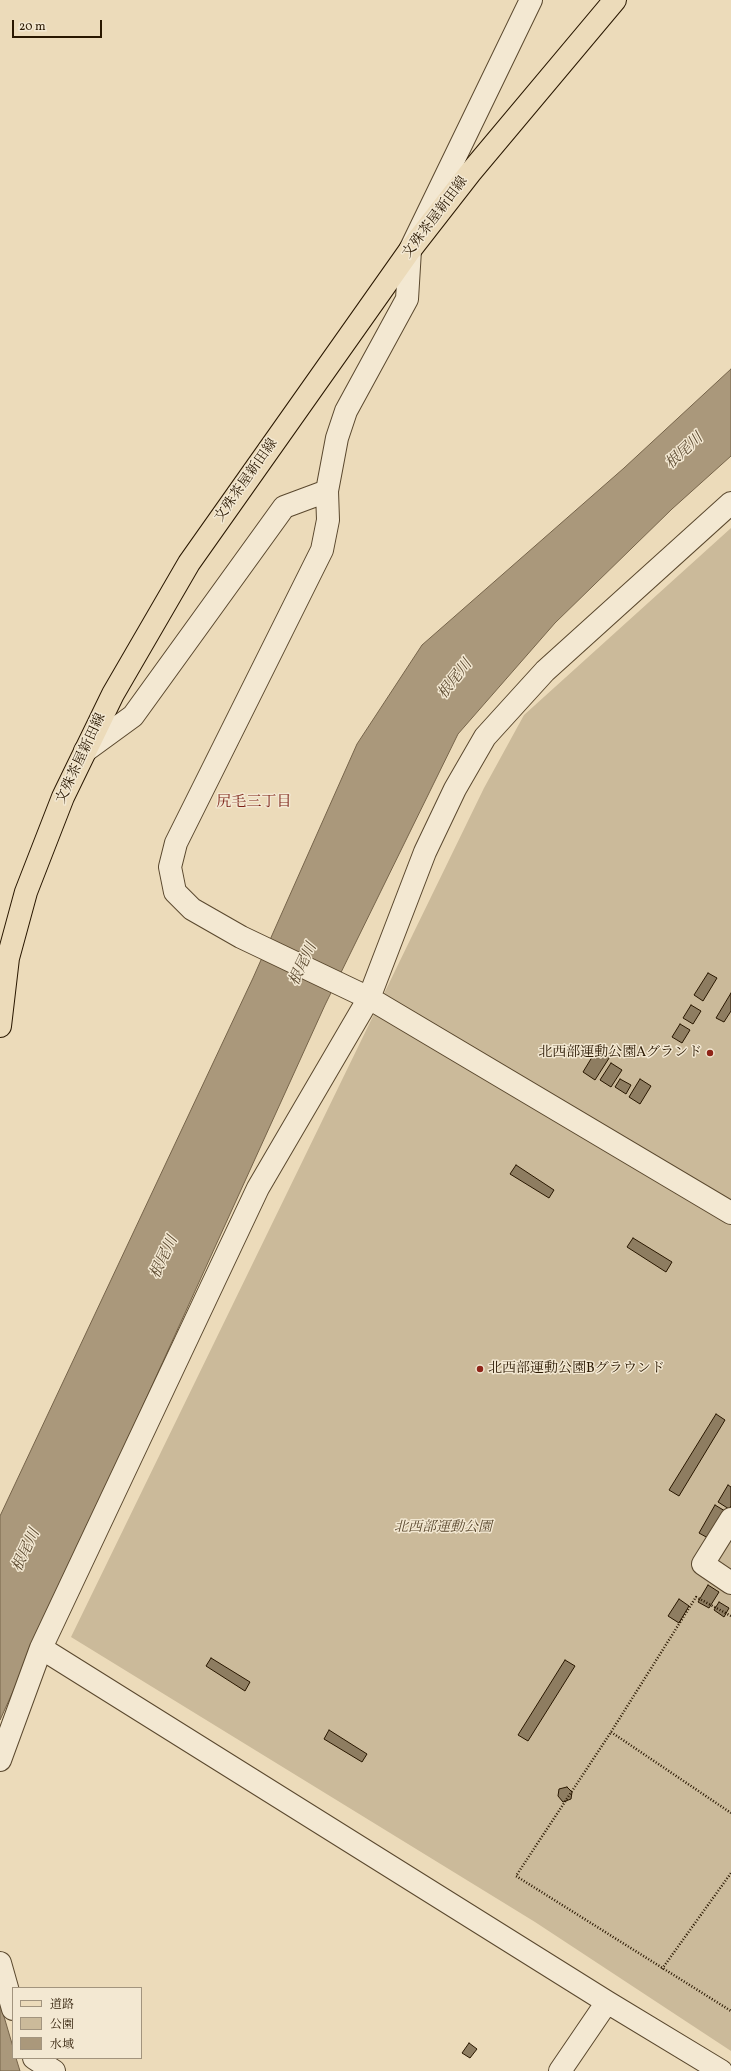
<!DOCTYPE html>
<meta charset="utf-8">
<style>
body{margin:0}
#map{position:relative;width:731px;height:2071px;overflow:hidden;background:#ecdbba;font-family:Vollkorn,"Noto Serif JP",serif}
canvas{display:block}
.legend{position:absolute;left:12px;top:1987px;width:130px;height:72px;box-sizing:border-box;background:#f3e8d2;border:1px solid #a2947e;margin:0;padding:5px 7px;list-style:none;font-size:12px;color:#291700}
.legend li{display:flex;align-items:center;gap:8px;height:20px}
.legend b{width:20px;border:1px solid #a2947e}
.scale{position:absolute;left:12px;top:20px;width:90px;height:18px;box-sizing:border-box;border:2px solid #291700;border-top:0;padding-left:5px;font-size:12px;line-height:14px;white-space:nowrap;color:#291700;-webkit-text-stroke:3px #f3e8d2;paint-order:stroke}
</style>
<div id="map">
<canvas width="731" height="2071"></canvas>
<ul class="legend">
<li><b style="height:5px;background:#ecdbba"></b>道路</li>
<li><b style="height:11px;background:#cbba9a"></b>公園</li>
<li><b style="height:11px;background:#aa987b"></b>水域</li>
</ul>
<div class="scale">20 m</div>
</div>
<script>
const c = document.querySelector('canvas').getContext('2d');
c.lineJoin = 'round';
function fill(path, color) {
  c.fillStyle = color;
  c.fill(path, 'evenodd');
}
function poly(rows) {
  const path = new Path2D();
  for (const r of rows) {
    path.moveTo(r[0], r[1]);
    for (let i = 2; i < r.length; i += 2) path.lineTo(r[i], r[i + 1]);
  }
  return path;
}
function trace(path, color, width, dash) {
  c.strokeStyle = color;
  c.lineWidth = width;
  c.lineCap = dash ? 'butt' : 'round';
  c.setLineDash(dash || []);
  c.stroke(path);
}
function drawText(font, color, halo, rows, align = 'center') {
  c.font = font + ' Vollkorn,"Noto Serif JP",serif';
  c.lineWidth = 3;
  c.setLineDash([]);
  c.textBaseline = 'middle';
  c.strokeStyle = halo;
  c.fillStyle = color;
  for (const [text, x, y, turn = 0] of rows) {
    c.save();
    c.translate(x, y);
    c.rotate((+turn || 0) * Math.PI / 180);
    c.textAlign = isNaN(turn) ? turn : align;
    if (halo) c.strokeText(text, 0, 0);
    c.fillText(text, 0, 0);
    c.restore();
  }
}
const green = poly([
 [731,528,731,2051,535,1922,71,1637,484,788,524,715]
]);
const water = poly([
 [731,369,731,456,672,509,555,623,458,734,325,1005,0,1720,0,1516,253,978,357,744,422,645,624,468,731,369],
 [0,2003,13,2047,13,2058,16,2058,20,2071,0,2071,0,2003]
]);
const building = poly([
 [708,973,717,978,703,1001,694,995,708,973],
 [731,993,731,1011,724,1022,716,1018,731,993],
 [691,1005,701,1011,693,1024,683,1018,691,1005],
 [680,1024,690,1030,682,1043,672,1037,680,1024],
 [600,1044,613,1052,595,1080,583,1072,600,1044],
 [611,1063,622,1070,611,1087,600,1080,611,1063],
 [620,1079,631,1085,626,1094,615,1087,620,1079],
 [640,1079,651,1086,640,1104,629,1097,640,1079],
 [516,1165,554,1190,549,1198,510,1174,516,1165],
 [633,1238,672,1262,666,1272,627,1247,633,1238],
 [716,1414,725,1420,679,1496,669,1490,716,1414],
 [728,1485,731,1487,731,1506,729,1509,718,1502,728,1485],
 [715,1505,725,1511,708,1538,699,1533,715,1505],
 [708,1585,719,1592,709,1608,698,1602,708,1585],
 [679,1599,689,1606,679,1623,668,1616,679,1599],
 [719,1602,729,1608,724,1617,714,1610,719,1602],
 [211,1658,250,1682,245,1691,206,1666,211,1658],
 [565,1660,575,1666,528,1741,518,1735,565,1660],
 [329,1730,367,1754,362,1762,324,1739,329,1730],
 [567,1787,572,1792,571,1799,563,1802,558,1796,559,1789,567,1787],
 [469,2043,477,2049,470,2058,462,2053,469,2043]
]);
const path = poly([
 [731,1616,696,1597,611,1732,516,1876,731,2011],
 [611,1732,731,1813],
 [662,1969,731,1873]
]);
const minor = poly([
 [531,0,410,250,407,299,346,411,337,438,327,491,328,520,322,550,176,843,170,867,175,892,192,909,241,937,369,998,731,1213],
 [85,751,133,716,284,507,327,491],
 [731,1519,703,1564,731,1583],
 [41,1648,607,2002,721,2071],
 [0,1760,41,1648,258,1188,369,998,425,852,455,789,485,737,545,671,731,503],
 [0,1963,13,2009],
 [34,2058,54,2071],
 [560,2071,607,2002]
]);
const major = poly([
 [0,1026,8,958,26,892,63,797,113,694,189,563,410,250,470,173,615,0]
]);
const markers = [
 [710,1053,4,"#8f2418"],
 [480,1369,4,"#8f2418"]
];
const streetNames = [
 ["文殊茶屋新田線",436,218,-53],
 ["文殊茶屋新田線",247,481,-55],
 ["文殊茶屋新田線",82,759,-65]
];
const poiNames = [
 ["北西部運動公園Aグランド",702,1053],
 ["北西部運動公園Bグラウンド",488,1369,"left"]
];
const parkNames = [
 ["北西部運動公園",443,1528]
];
const waterNames = [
 ["根尾川",685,452,-43],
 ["根尾川",456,680,-52],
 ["根尾川",304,965,-65],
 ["根尾川",165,1258,-65],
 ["根尾川",27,1551,-65]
];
const neighbourhoodNames = [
 ["尻毛三丁目",254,803]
];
fill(green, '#cbba9a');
fill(water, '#aa987b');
trace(water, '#76644a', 1);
fill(building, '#8e7d61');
trace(building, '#291700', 1);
trace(minor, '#5a482e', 24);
trace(major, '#291700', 24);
trace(path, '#291700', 2.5, [1, 2]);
trace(minor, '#f3e8d2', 22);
trace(major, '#ecdbba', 22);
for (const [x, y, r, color] of markers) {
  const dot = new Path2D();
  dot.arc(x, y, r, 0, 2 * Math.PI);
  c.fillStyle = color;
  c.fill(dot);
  trace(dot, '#f3e8d2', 1.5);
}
drawText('14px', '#291700', '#f3e8d2', streetNames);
drawText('14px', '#291700', '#f3e8d2', poiNames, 'right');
drawText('italic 14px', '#5a482e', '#f3e8d2', parkNames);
drawText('italic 15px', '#5d4b31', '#f3e8d2', waterNames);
drawText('15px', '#7a1f14', '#f3e8d2', neighbourhoodNames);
</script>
